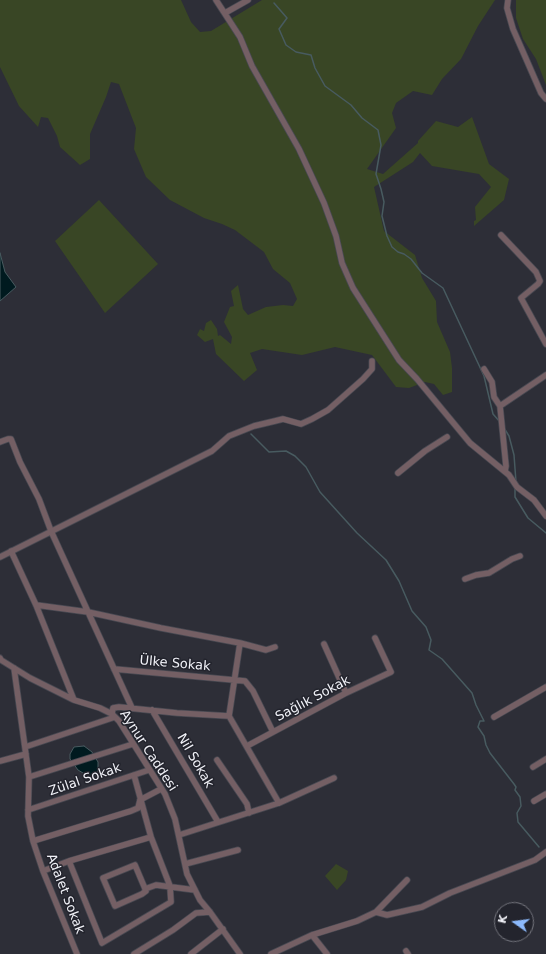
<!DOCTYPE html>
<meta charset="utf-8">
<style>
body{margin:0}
#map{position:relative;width:546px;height:954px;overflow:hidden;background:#2d2e37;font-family:"DejaVu Sans",sans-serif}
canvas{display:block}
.north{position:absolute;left:494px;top:902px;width:40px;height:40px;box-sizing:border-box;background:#23242d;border:1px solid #75767e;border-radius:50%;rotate:284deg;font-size:11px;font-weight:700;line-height:16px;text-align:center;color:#f1f2f8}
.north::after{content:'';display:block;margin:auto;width:14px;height:18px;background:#8cb9fc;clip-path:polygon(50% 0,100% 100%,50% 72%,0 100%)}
</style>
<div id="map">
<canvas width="546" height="954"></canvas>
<div class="north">K</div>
</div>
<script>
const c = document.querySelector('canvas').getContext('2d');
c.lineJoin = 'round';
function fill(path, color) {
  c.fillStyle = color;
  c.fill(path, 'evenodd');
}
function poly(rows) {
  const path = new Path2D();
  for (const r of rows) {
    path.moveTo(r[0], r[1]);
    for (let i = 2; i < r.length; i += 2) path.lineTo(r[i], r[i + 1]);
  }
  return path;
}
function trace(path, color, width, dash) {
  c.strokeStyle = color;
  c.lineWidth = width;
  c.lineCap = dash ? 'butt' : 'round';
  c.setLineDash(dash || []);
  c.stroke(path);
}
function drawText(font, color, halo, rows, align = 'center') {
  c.font = font + ' "DejaVu Sans",sans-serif';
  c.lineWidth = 3;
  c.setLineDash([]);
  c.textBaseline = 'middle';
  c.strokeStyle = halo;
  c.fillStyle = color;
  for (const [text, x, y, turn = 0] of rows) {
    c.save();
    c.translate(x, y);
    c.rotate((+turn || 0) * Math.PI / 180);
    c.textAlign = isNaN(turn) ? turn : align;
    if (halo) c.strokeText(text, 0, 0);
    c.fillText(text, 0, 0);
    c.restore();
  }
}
const green = poly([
 [0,0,181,0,191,22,200,32,211,31,262,0,495,0,478,26,461,59,442,79,432,95,413,91,396,103,392,113,396,128,367,169,383,174,418,143,418,141,436,121,458,127,472,117,489,164,509,179,504,200,474,226,474,221,476,220,475,207,491,187,479,174,432,166,420,153,413,162,374,187,384,231,415,255,422,278,436,301,437,322,450,352,452,368,452,392,443,395,434,384,425,382,409,388,396,387,372,355,335,347,302,355,262,349,250,353,257,370,244,381,216,354,213,339,205,342,197,335,200,329,204,331,206,323,211,320,217,329,218,336,220,335,231,344,232,337,224,322,230,307,234,306,231,291,238,285,243,309,248,315,266,307,283,305,293,306,297,299,290,283,273,269,264,252,235,230,222,224,204,218,170,200,146,177,134,149,136,128,119,84,111,82,106,97,90,134,90,159,80,165,60,147,57,136,48,118,41,117,38,127,19,106,0,67],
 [516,0,546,0,546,85,536,59,523,39,516,18],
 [99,200,158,264,105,313,55,241],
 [336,864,348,871,346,880,337,890,325,876]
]);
const water = poly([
 [0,253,5,272,16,287,0,301,0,253],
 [84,746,92,752,98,762,98,771,94,777,88,776,78,770,70,759,70,754,74,747,84,746]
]);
const stream = poly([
 [274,3,287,18,279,29,286,45,296,52,311,55,315,68,325,86,351,105,362,118,378,130,381,145,376,174,381,189,384,202,382,216,387,236,392,247,398,252,404,254,411,259,422,273,443,288,484,376,493,414,500,422],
 [504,428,509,436,514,455,516,482],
 [251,434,269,452,286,451,295,456,306,467,320,492,357,533,386,560,399,581,412,611,426,627,431,640,429,650,442,659,472,693,476,705,484,721,480,721,478,727,484,736,486,745,490,753,514,784,516,787,515,790,520,797,521,806,517,813,518,822,539,847],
 [515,488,515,497,528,518,546,533]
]);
const minor = poly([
 [216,0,240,37,252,66,299,149,324,203,336,236,342,263,353,288,399,360,417,379,470,443,509,475,517,487,534,500,546,516],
 [508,0,507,8,513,29,541,93,546,99],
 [225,13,248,0],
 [501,235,536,272,540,281,538,284,521,298,546,344],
 [484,369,492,382,494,397,500,406,506,466,505,471],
 [500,406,546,375],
 [0,442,8,439,11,439,20,462,39,499,51,531,132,708],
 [398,473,425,451,447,437],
 [11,551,36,605,74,700],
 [0,557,212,451,229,436,254,426,275,421,283,419,301,424,312,419,328,410,363,379,372,369,372,361],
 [465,579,476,575,489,573,512,559,520,556],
 [36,605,88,612,161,628,240,643,266,650,275,647],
 [240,643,229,716,279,803],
 [324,644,346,693],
 [0,658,1,660,30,678,74,700,100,708,112,714,119,721,165,794,175,819,187,874,200,900,210,912,240,954],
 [14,668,29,777,28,816,33,841,43,871,77,954],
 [114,669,245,681,253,691,273,732],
 [152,710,218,822],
 [112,714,113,708,119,707,177,713,229,716],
 [494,717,546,687],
 [247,746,346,693,391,672,375,638],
 [25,747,115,717],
 [217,760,247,804,249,813],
 [0,761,26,754],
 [533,767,546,759],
 [134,775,151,837,170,886,171,902,102,943,69,861,151,837],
 [29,777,133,744],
 [140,800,161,789],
 [534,801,546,794],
 [28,810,149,770],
 [179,835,279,803,334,778],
 [33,841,131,811,138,808,140,800],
 [185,864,238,850],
 [135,865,146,891,142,894,115,906,103,878,135,865],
 [43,871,69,861],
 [145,889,156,885,195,890],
 [376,912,387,915,422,907,450,893,535,860,546,852],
 [312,935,327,954],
 [406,951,408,954],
 [134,954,173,930,196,913,210,912],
 [191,954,223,929],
 [271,954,312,935,357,921,376,912,407,880]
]);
const streetNames = [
 ["Ülke Sokak",175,664,5],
 ["Sağlık Sokak",313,699,-28],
 ["Aynur Caddesi",148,751,57],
 ["Nil Sokak",195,761,60],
 ["Zülal Sokak",85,780,-19],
 ["Adalet Sokak",65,894,69]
];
fill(green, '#394625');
fill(water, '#001a1f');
trace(water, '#485b60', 1);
trace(stream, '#485b60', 1.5);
trace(minor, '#484952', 7);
trace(minor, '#745f64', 5.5);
drawText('13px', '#f1f2f8', '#23242d', streetNames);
</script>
